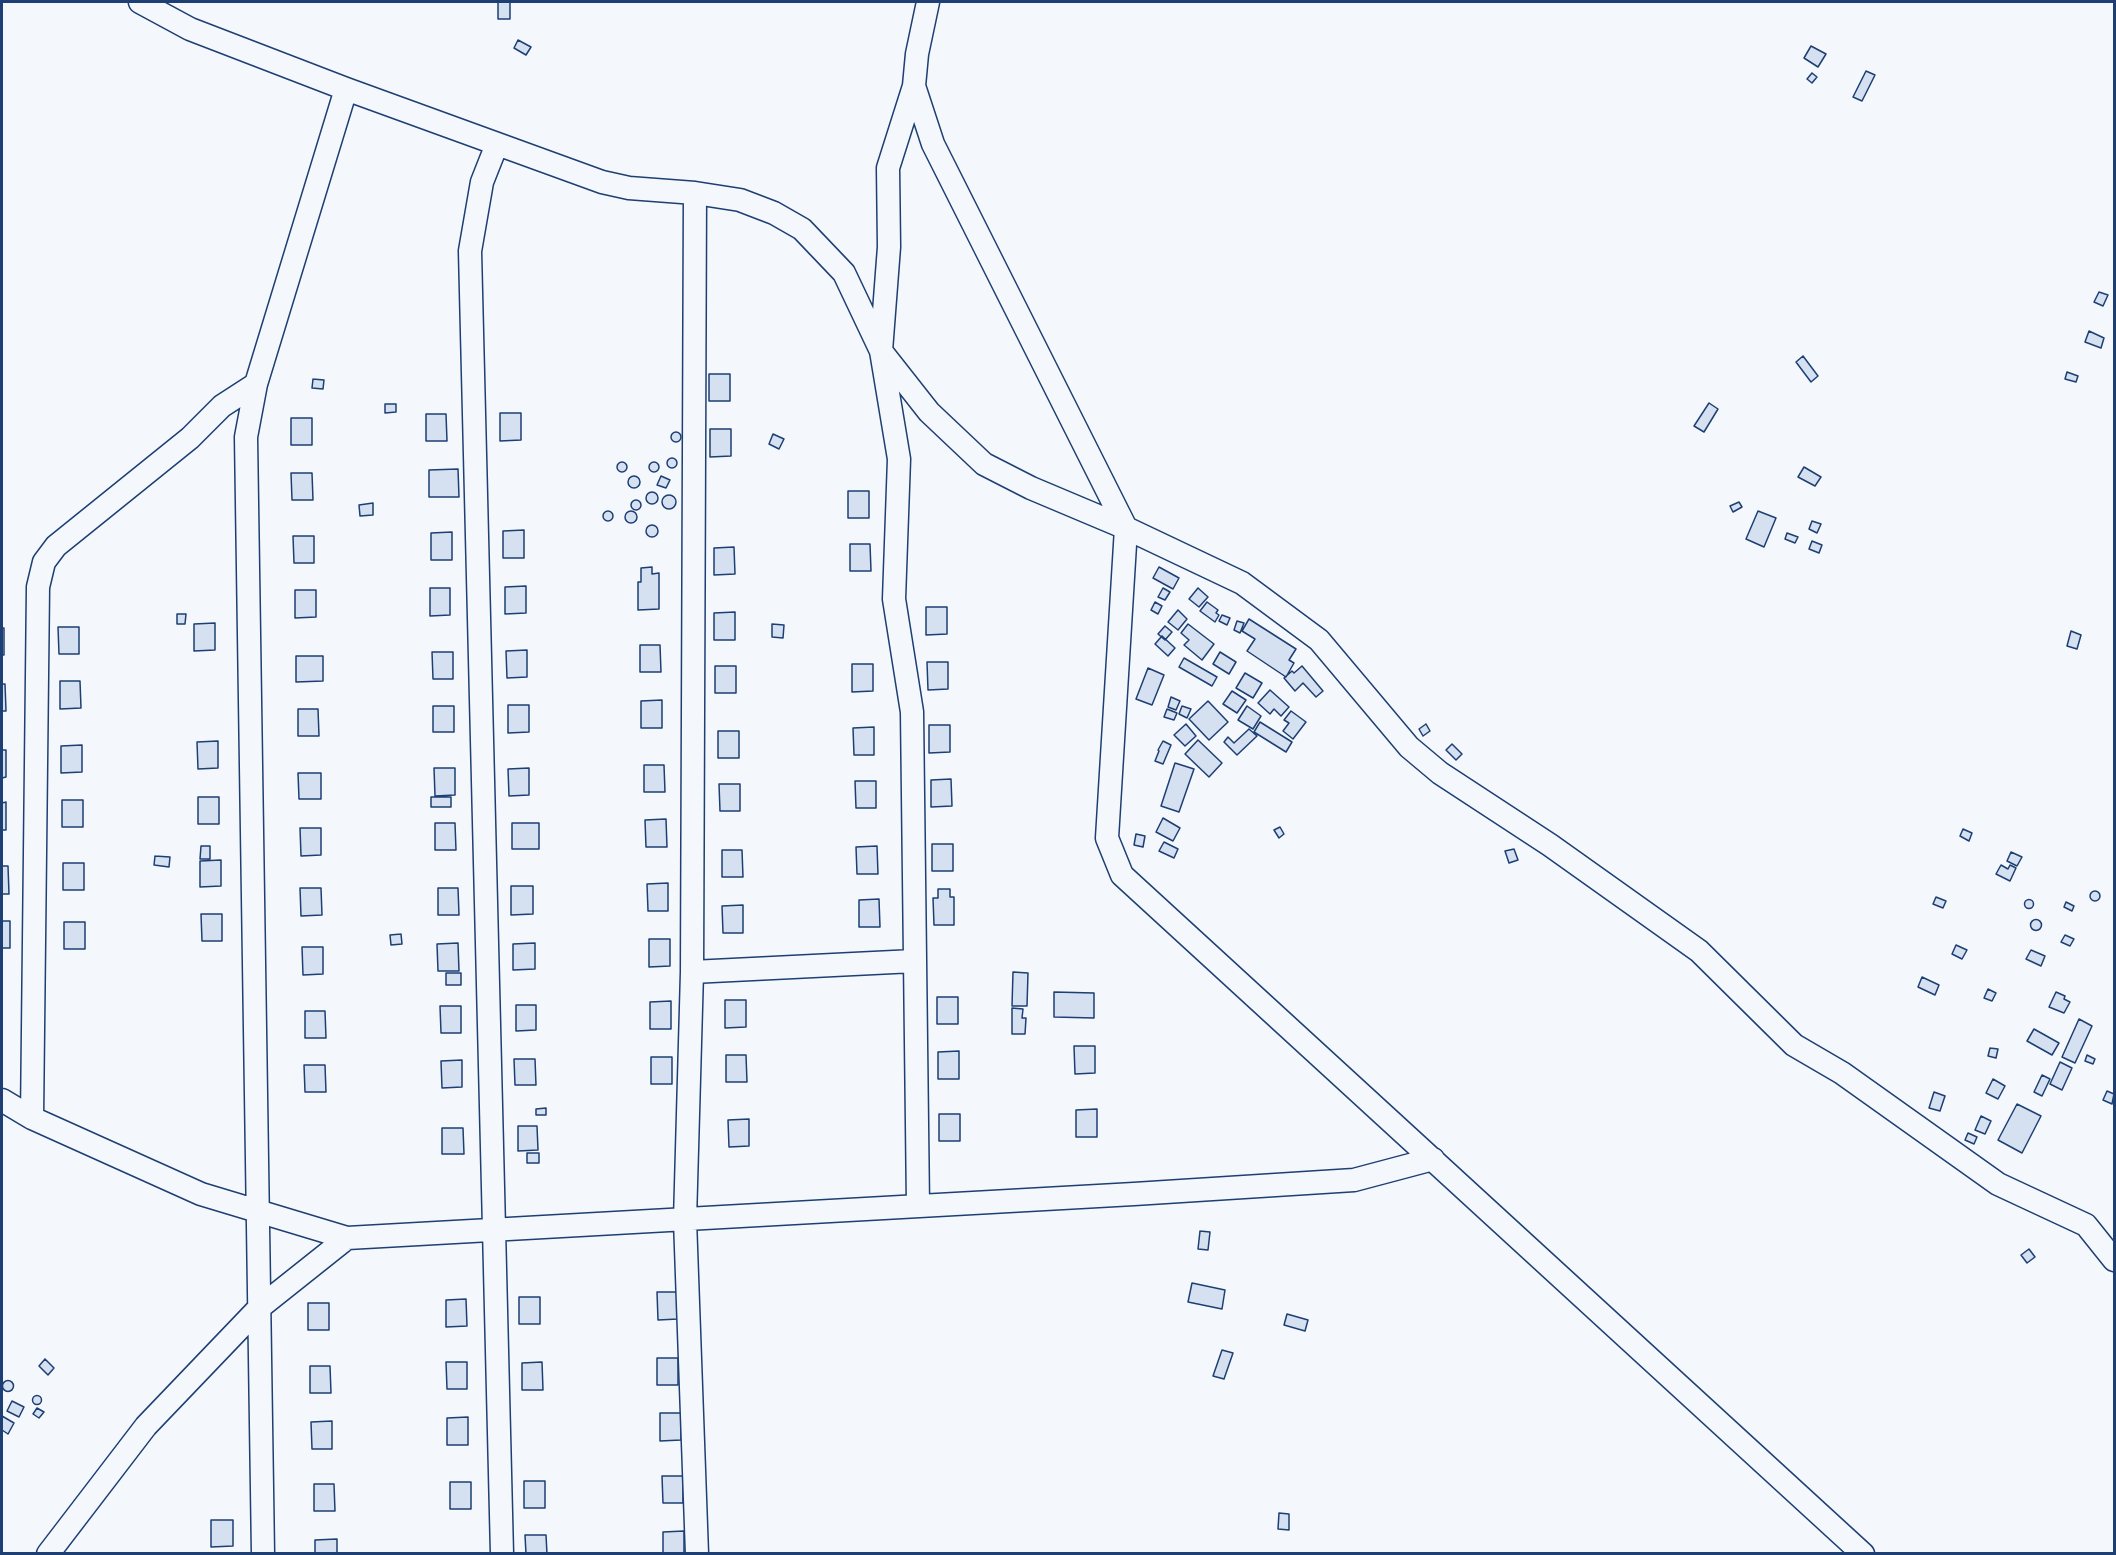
<!DOCTYPE html>
<style>
body{margin:0}
#map{position:relative;width:2116px;height:1555px;overflow:hidden;background:#f4f7fb;font-family:"Exo 2",sans-serif}
canvas{display:block}
.frame{position:absolute;inset:0;border:3px solid #1d3f73;pointer-events:none}
</style>
<div id="map">
<canvas width="2116" height="1555"></canvas>
<div class="frame"></div>
</div>
<script>
const c = document.querySelector('canvas').getContext('2d');
c.lineJoin = 'round';
function fill(path, color) {
  c.fillStyle = color;
  c.fill(path, 'evenodd');
}
function poly(rows) {
  const path = new Path2D();
  for (const r of rows) {
    if (r.length === 3) {
      path.moveTo(r[0] + r[2], r[1]);
      path.arc(r[0], r[1], r[2], 0, 2 * Math.PI);
      continue;
    }
    path.moveTo(r[0], r[1]);
    for (let i = 2; i < r.length; i += 2) path.lineTo(r[i], r[i + 1]);
  }
  return path;
}
function trace(path, color, width, dash) {
  c.strokeStyle = color;
  c.lineWidth = width;
  c.lineCap = dash ? 'butt' : 'round';
  c.setLineDash(dash || []);
  c.stroke(path);
}
const building = poly([
 [498,2,510,2,510,19,498,19,498,2],
 [518,40,531,47,526,55,514,48,518,40],
 [1811,46,1826,54,1818,67,1804,58,1811,46],
 [1866,71,1875,75,1862,101,1853,97,1866,71],
 [1812,73,1817,77,1812,83,1807,79,1812,73],
 [2099,292,2108,295,2103,306,2094,302,2099,292],
 [2089,331,2104,338,2101,348,2085,342,2089,331],
 [1803,356,1818,376,1811,382,1796,362,1803,356],
 [2067,372,2078,376,2076,382,2065,379,2067,372],
 [709,374,730,374,730,401,709,401,709,374],
 [313,379,324,380,323,389,312,388,313,379],
 [1709,403,1718,409,1704,432,1694,426,1709,403],
 [385,404,396,404,396,412,385,413,385,404],
 [500,413,521,413,521,440,500,441,500,413],
 [426,414,446,414,447,441,426,441,426,414],
 [291,418,312,418,312,445,291,445,291,418],
 [710,429,731,429,731,456,710,457,710,429],
 [676,437,5],
 [773,434,784,439,779,449,769,444,773,434],
 [672,463,5],
 [622,467,5],
 [654,467,5],
 [1804,467,1821,477,1815,486,1798,477,1804,467],
 [458,469,459,497,429,497,429,470,458,469],
 [291,473,312,473,313,500,292,500,291,473],
 [661,476,670,480,666,488,657,485,661,476],
 [634,482,6],
 [848,491,869,491,869,518,848,518,848,491],
 [652,498,6],
 [669,502,7],
 [636,505,5],
 [1739,502,1742,507,1733,512,1730,506,1739,502],
 [373,503,373,515,360,516,359,505,373,503],
 [1758,511,1776,518,1764,547,1746,539,1758,511],
 [631,517,6],
 [608,516,5],
 [1812,521,1821,524,1817,533,1809,529,1812,521],
 [652,531,6],
 [524,530,524,558,503,558,503,531,524,530],
 [452,532,452,560,431,560,431,533,452,532],
 [1787,533,1798,537,1795,543,1785,539,1787,533],
 [293,536,314,536,314,563,294,563,293,536],
 [1812,541,1822,545,1819,553,1809,549,1812,541],
 [850,544,870,544,871,571,850,571,850,544],
 [734,547,735,574,714,575,714,548,734,547],
 [652,567,652,574,659,573,659,609,638,610,638,582,641,582,641,568,652,567],
 [1159,567,1179,578,1173,589,1153,578,1159,567],
 [526,586,526,613,505,614,505,587,526,586],
 [430,588,450,588,450,615,430,616,430,588],
 [1163,588,1170,592,1165,600,1158,597,1163,588],
 [1198,588,1208,597,1199,607,1189,599,1198,588],
 [295,590,316,590,316,617,295,618,295,590],
 [1155,602,1162,606,1158,614,1151,610,1155,602],
 [1207,602,1218,610,1216,613,1219,615,1215,622,1200,611,1207,602],
 [926,607,947,607,947,634,926,635,926,607],
 [1178,610,1187,619,1178,630,1168,622,1178,610],
 [735,612,735,640,714,640,714,613,735,612],
 [177,614,186,614,185,624,177,624,177,614],
 [1222,615,1230,618,1227,625,1219,621,1222,615],
 [1249,619,1296,649,1289,660,1294,663,1286,677,1247,651,1255,639,1242,631,1249,619],
 [1237,621,1244,623,1240,633,1234,630,1237,621],
 [215,623,215,650,194,651,194,624,215,623],
 [772,624,784,625,783,638,772,637,772,624],
 [1188,624,1214,644,1202,660,1184,645,1189,640,1181,633,1188,624],
 [1165,626,1172,632,1165,640,1158,634,1165,626],
 [58,627,79,627,79,654,59,654,58,627],
 [2,628,4,628,4,655,2,655,2,628],
 [2071,631,2081,635,2077,649,2067,646,2071,631],
 [1162,636,1175,648,1168,656,1155,644,1162,636],
 [640,645,660,645,661,672,640,672,640,645],
 [527,650,527,677,507,678,506,651,527,650],
 [432,652,453,652,453,679,433,679,432,652],
 [1220,652,1236,662,1229,674,1213,664,1220,652],
 [296,656,323,656,323,681,296,682,296,656],
 [1184,658,1217,677,1212,686,1179,667,1184,658],
 [927,662,948,662,948,689,928,690,927,662],
 [852,664,873,664,873,691,852,692,852,664],
 [715,666,736,666,736,693,715,693,715,666],
 [1302,666,1323,691,1316,697,1303,683,1295,691,1284,678,1292,671,1294,673,1302,666],
 [1148,668,1164,675,1152,705,1136,699,1148,668],
 [1245,673,1262,683,1253,698,1236,688,1245,673],
 [60,681,80,681,81,708,60,709,60,681],
 [2,684,5,684,6,711,2,711,2,684],
 [1270,690,1289,707,1281,716,1274,709,1270,714,1258,703,1270,690],
 [1232,691,1246,700,1237,713,1223,704,1232,691],
 [1171,697,1180,701,1176,710,1168,707,1171,697],
 [662,700,662,728,641,728,641,701,662,700],
 [1208,701,1228,722,1209,740,1189,719,1208,701],
 [508,705,529,705,529,732,508,733,508,705],
 [433,706,454,706,454,732,433,732,433,706],
 [1182,706,1191,709,1187,718,1179,714,1182,706],
 [1247,706,1261,716,1253,729,1238,720,1247,706],
 [298,709,318,709,319,736,298,736,298,709],
 [1167,709,1177,713,1174,720,1164,717,1167,709],
 [1291,711,1306,722,1293,739,1283,731,1289,723,1284,720,1291,711],
 [1260,722,1292,742,1286,752,1254,732,1260,722],
 [1186,724,1196,736,1185,746,1174,735,1186,724],
 [1426,724,1430,731,1423,736,1419,729,1426,724],
 [929,725,950,725,950,752,929,753,929,725],
 [874,727,874,755,854,755,853,728,874,727],
 [1249,729,1257,736,1237,755,1224,742,1228,737,1234,743,1249,729],
 [718,731,739,731,739,758,718,758,718,731],
 [1198,740,1222,763,1209,777,1185,754,1198,740],
 [218,741,218,768,198,769,197,742,218,741],
 [1163,741,1171,745,1163,764,1155,761,1159,751,1158,750,1163,741],
 [1452,744,1462,754,1456,760,1446,750,1452,744],
 [82,745,82,772,61,773,61,746,82,745],
 [2,750,6,750,6,777,2,778,2,750],
 [1175,763,1194,769,1179,812,1161,806,1175,763],
 [644,765,664,765,665,792,644,792,644,765],
 [434,768,455,768,455,795,435,796,434,768],
 [529,768,529,795,509,796,508,769,529,768],
 [298,773,321,773,321,799,299,799,298,773],
 [951,779,952,806,931,807,931,780,951,779],
 [855,781,876,781,876,808,856,808,855,781],
 [719,784,740,784,740,811,720,811,719,784],
 [198,797,219,797,219,824,198,824,198,797],
 [431,797,451,797,451,807,431,807,431,797],
 [62,800,83,800,83,827,62,827,62,800],
 [6,802,6,830,2,830,2,803,6,802],
 [1163,818,1180,828,1173,841,1156,832,1163,818],
 [666,819,667,847,646,847,645,820,666,819],
 [435,823,455,823,456,850,435,850,435,823],
 [512,823,539,823,539,849,512,849,512,823],
 [1280,827,1284,834,1279,838,1274,830,1280,827],
 [300,828,321,828,321,855,301,856,300,828],
 [1963,829,1972,833,1969,841,1960,836,1963,829],
 [1136,834,1145,836,1143,847,1134,845,1136,834],
 [1164,842,1178,849,1174,858,1159,851,1164,842],
 [932,844,953,844,953,871,932,871,932,844],
 [201,846,210,846,210,859,200,859,201,846],
 [877,846,878,874,857,874,856,847,877,846],
 [1514,849,1518,860,1509,863,1505,851,1514,849],
 [722,850,742,850,743,877,722,877,722,850],
 [2011,852,2022,857,2017,866,2007,861,2011,852],
 [155,856,170,857,169,867,154,865,155,856],
 [221,860,221,886,200,887,200,861,221,860],
 [63,863,84,863,84,890,63,890,63,863],
 [2001,865,2008,869,2010,865,2016,868,2010,881,1996,874,2001,865],
 [2,866,8,866,9,894,2,894,2,866],
 [668,883,668,911,648,911,647,884,668,883],
 [511,886,533,886,533,914,511,915,511,886],
 [300,888,321,888,322,915,301,916,300,888],
 [438,888,458,888,459,915,438,915,438,888],
 [938,889,950,889,950,897,954,897,954,925,934,925,933,898,938,898,938,889],
 [2095,896,5],
 [1936,897,1946,901,1943,908,1933,904,1936,897],
 [879,899,880,927,859,927,859,900,879,899],
 [2029,904,4.5],
 [2066,902,2074,906,2072,911,2064,907,2066,902],
 [743,905,743,933,723,933,722,906,743,905],
 [201,914,222,914,222,941,202,941,201,914],
 [2036,925,5.5],
 [2,921,10,921,10,948,2,948,2,921],
 [64,922,85,922,85,949,64,949,64,922],
 [401,934,402,944,391,945,390,935,401,934],
 [2065,935,2074,939,2070,946,2061,942,2065,935],
 [649,939,670,939,670,966,649,967,649,939],
 [458,943,459,971,438,971,437,944,458,943],
 [535,943,535,969,513,970,513,944,535,943],
 [1956,945,1967,950,1962,959,1952,954,1956,945],
 [302,947,323,947,323,974,303,975,302,947],
 [2031,950,2045,956,2041,966,2026,959,2031,950],
 [1013,972,1028,973,1027,1006,1012,1006,1013,972],
 [446,973,461,973,461,985,446,985,446,973],
 [1922,977,1939,985,1935,995,1918,987,1922,977],
 [1988,989,1996,993,1992,1001,1984,998,1988,989],
 [1054,992,1094,993,1094,1018,1054,1017,1054,992],
 [2056,992,2065,996,2064,999,2070,1002,2064,1013,2049,1007,2056,992],
 [937,997,958,997,958,1024,937,1024,937,997],
 [725,1000,746,1000,746,1027,725,1028,725,1000],
 [671,1001,671,1029,650,1029,650,1002,671,1001],
 [516,1005,536,1005,536,1030,516,1031,516,1005],
 [440,1006,461,1006,461,1033,441,1033,440,1006],
 [1012,1008,1023,1009,1022,1018,1026,1018,1025,1034,1012,1034,1012,1008],
 [305,1011,325,1011,326,1038,305,1038,305,1011],
 [2079,1019,2092,1026,2075,1063,2062,1057,2079,1019],
 [2034,1029,2059,1043,2052,1055,2027,1041,2034,1029],
 [1074,1046,1095,1046,1095,1073,1075,1074,1074,1046],
 [1990,1048,1998,1049,1996,1058,1988,1056,1990,1048],
 [959,1051,959,1079,938,1079,938,1052,959,1051],
 [726,1055,746,1055,747,1082,726,1082,726,1055],
 [2087,1055,2095,1059,2093,1064,2085,1061,2087,1055],
 [651,1057,672,1057,672,1084,651,1084,651,1057],
 [514,1059,535,1059,536,1085,515,1085,514,1059],
 [462,1060,462,1087,442,1088,441,1061,462,1060],
 [2060,1062,2072,1068,2062,1090,2050,1084,2060,1062],
 [304,1065,325,1065,326,1092,305,1092,304,1065],
 [2042,1075,2050,1079,2042,1096,2034,1092,2042,1075],
 [1993,1079,2005,1086,1998,1099,1986,1093,1993,1079],
 [2107,1091,2114,1094,2112,1104,2103,1100,2107,1091],
 [1934,1092,1945,1096,1940,1111,1929,1108,1934,1092],
 [2017,1104,2041,1116,2022,1153,1998,1140,2017,1104],
 [546,1108,546,1115,536,1115,536,1109,546,1108],
 [1097,1109,1097,1137,1076,1137,1076,1110,1097,1109],
 [939,1114,960,1114,960,1141,939,1141,939,1114],
 [1981,1116,1991,1121,1985,1134,1975,1130,1981,1116],
 [749,1119,749,1146,729,1147,728,1120,749,1119],
 [518,1126,537,1126,538,1150,518,1151,518,1126],
 [442,1128,463,1128,464,1154,442,1154,442,1128],
 [1968,1133,1977,1137,1974,1144,1965,1140,1968,1133],
 [527,1153,539,1153,539,1163,527,1163,527,1153],
 [1200,1231,1210,1232,1208,1250,1198,1249,1200,1231],
 [2029,1249,2035,1257,2027,1263,2021,1255,2029,1249],
 [1192,1283,1225,1290,1222,1309,1188,1302,1192,1283],
 [657,1292,678,1292,678,1319,658,1320,657,1292],
 [519,1297,540,1297,540,1324,519,1324,519,1297],
 [466,1299,467,1326,446,1327,446,1300,466,1299],
 [308,1303,329,1303,329,1330,308,1330,308,1303],
 [1287,1314,1308,1320,1305,1331,1284,1325,1287,1314],
 [1222,1350,1233,1353,1224,1379,1213,1376,1222,1350],
 [657,1358,678,1358,678,1385,657,1385,657,1358],
 [45,1359,54,1368,48,1375,39,1366,45,1359],
 [446,1362,467,1362,467,1389,447,1389,446,1362],
 [542,1362,543,1390,522,1390,522,1363,542,1362],
 [310,1366,330,1366,331,1393,310,1393,310,1366],
 [8,1386,5.5],
 [37,1400,4.5],
 [12,1401,24,1407,19,1417,7,1411,12,1401],
 [37,1408,44,1412,39,1418,33,1414,37,1408],
 [660,1413,681,1413,681,1440,660,1441,660,1413],
 [2,1416,14,1423,8,1434,2,1430,2,1416],
 [468,1417,468,1445,447,1445,447,1418,468,1417],
 [332,1421,332,1449,312,1449,311,1422,332,1421],
 [662,1476,683,1476,683,1503,663,1503,662,1476],
 [524,1481,545,1481,545,1508,524,1508,524,1481],
 [450,1482,471,1482,471,1509,450,1509,450,1482],
 [314,1484,334,1484,335,1511,314,1511,314,1484],
 [1279,1513,1289,1514,1289,1530,1278,1529,1279,1513],
 [211,1520,233,1520,233,1546,211,1547,211,1520],
 [684,1531,684,1554,663,1554,663,1532,684,1531],
 [525,1535,546,1535,547,1554,526,1554,525,1535],
 [337,1539,337,1554,315,1554,315,1540,337,1539]
]);
const minor = poly([
 [140,2,190,29,346,89,602,182,629,188,695,193,740,200,774,213,802,229,844,273,881,351,929,412,984,464,1031,488,1126,528,1242,583,1319,640,1409,747,1440,773,1550,845,1699,951,1794,1045,1842,1073,1998,1184,2086,1225,2114,1260],
 [928,2,917,54,914,86,933,144,1126,528,1107,838,1122,875,1863,1554],
 [914,86,888,168,889,247,881,351,899,459,894,599,912,712,918,1206],
 [497,144,482,182,470,251,502,1554],
 [695,193,692,972,685,1220,697,1554],
 [692,972,914,961],
 [2,1100,32,1118,201,1194,347,1238,1134,1194,1354,1180,1433,1159],
 [32,1118,38,587,44,562,56,546,190,438,222,406,256,384],
 [48,1554,146,1426,259,1308,347,1238],
 [263,1554,246,437,256,384,346,89]
]);
fill(building, '#d5e0f0');
trace(building, '#1d3f73', 1.5);
trace(minor, '#1d3f73', 25);
trace(minor, '#f4f7fb', 22);
</script>
